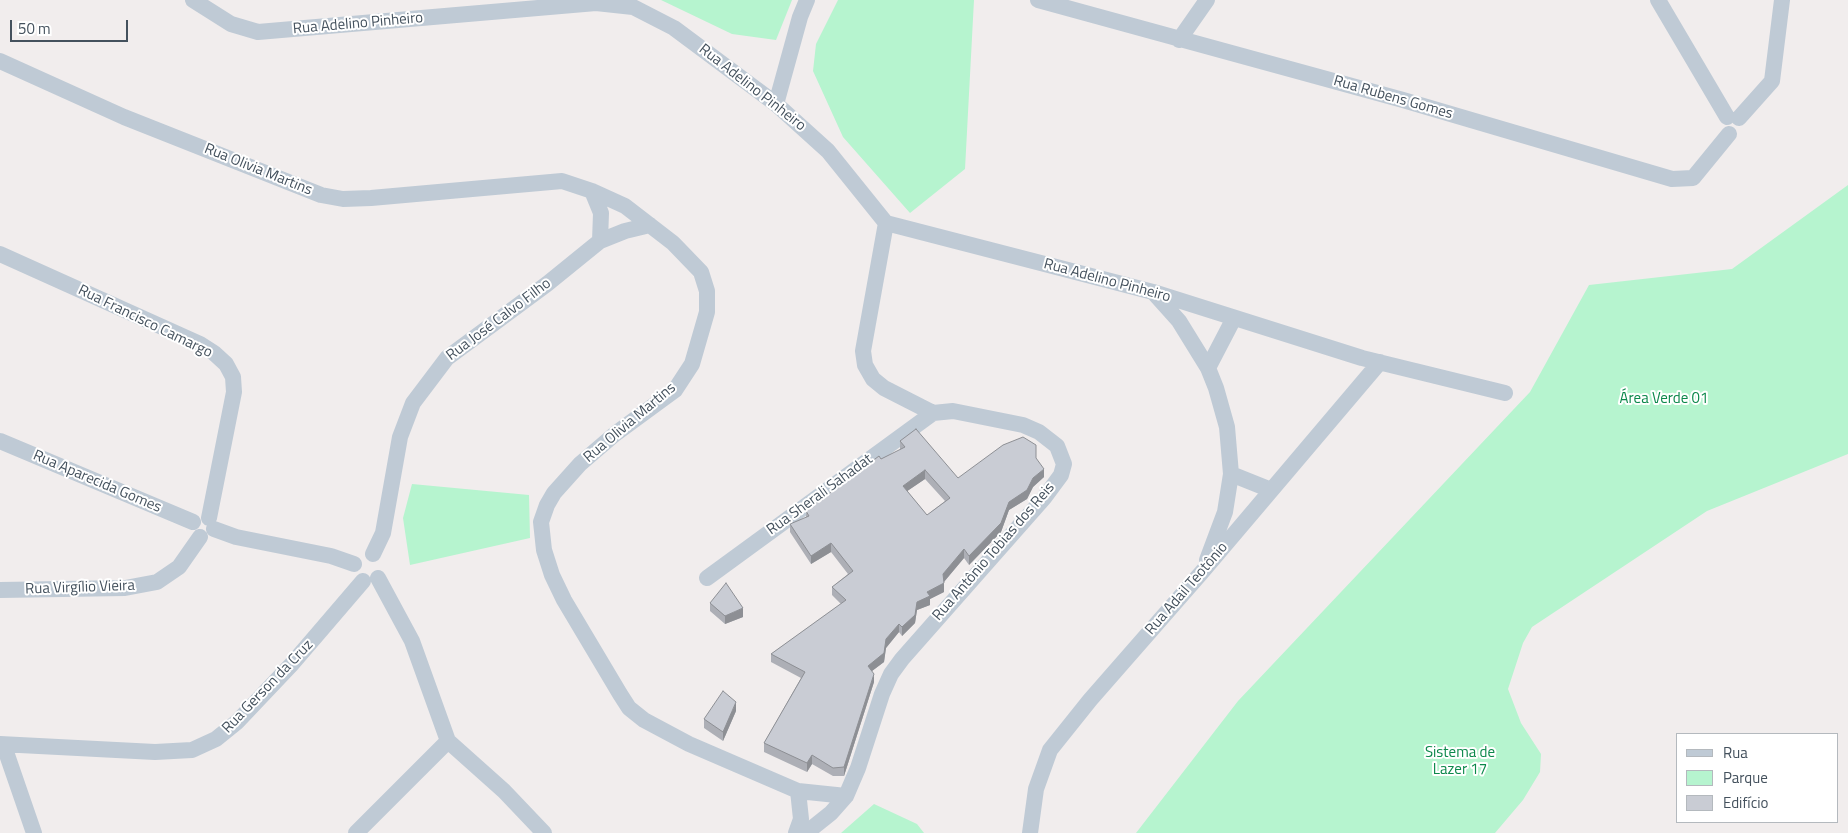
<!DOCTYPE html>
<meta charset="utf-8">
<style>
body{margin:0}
#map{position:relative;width:1848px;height:833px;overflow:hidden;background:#f1eded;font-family:"Titillium Web",sans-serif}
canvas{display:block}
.legend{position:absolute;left:1676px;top:733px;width:162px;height:90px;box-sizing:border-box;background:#fff;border:1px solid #b4b9be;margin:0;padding:6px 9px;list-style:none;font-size:15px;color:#44515d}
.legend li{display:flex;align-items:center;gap:10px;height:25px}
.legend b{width:25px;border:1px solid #b4b9be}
.scale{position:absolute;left:10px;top:20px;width:118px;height:22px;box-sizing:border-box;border:2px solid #44515d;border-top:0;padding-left:6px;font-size:15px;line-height:18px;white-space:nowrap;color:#44515d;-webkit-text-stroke:4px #fff;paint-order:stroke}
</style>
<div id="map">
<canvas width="1848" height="833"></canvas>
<ul class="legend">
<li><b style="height:6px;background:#bfcad5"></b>Rua</li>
<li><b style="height:14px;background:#b6f4cf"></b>Parque</li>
<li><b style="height:14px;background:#c9ccd4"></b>Edifício</li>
</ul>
<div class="scale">50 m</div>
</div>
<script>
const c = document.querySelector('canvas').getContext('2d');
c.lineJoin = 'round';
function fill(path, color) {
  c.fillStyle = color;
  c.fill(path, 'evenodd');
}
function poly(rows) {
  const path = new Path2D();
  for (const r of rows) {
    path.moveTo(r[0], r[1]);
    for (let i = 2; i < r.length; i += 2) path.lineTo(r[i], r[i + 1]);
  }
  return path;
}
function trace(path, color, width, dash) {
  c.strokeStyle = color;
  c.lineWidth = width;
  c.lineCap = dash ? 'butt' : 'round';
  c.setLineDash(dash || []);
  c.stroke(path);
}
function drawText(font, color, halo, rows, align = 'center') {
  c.font = font + ' "Titillium Web",sans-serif';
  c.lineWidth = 4;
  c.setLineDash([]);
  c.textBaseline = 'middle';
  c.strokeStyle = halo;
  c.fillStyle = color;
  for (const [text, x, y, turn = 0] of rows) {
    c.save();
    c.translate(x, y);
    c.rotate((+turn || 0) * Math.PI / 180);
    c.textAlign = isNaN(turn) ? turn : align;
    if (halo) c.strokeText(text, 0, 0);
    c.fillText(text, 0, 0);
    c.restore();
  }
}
const green = poly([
 [661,0,792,0,776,40,732,34],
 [838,0,974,0,965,169,910,213,843,137,813,71,816,44],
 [1848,185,1848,454,1707,511,1532,627,1523,643,1508,689,1521,723,1541,754,1540,772,1523,800,1495,833,1136,833,1238,701,1530,392,1589,285,1732,269],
 [412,484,529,495,530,538,410,565,403,518],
 [874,804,917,824,924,833,841,833]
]);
const minor = poly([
 [193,0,231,24,258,32,596,3,633,7,674,28,776,104,828,151,886,223,1153,292,1362,358,1505,393],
 [1038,0,1403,100,1672,179,1693,178,1729,134],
 [1658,0,1727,117],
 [1179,40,1207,0],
 [0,61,124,117,321,195,343,199,371,198,562,181,592,191,625,206,673,243,701,272,707,291,707,312,692,364,675,390,615,434,580,464,554,493,547,505,541,522,544,550,552,575,564,600,620,694,629,708,644,720,689,744,798,791,846,796],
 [776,104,800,17,807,0],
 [1739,118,1772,81,1782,0],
 [600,241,625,231,650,225],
 [0,254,200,344,214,353,226,364,233,377,234,392,209,518],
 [1153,292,1179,321,1208,368,1216,388,1227,427,1231,474,1225,512,1207,560],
 [1208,368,1234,318],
 [0,441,193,522],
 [1231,474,1271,490],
 [214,529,236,537,331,556,354,564],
 [373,554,383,533,400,437,413,403,447,358,547,284,600,241,601,213,592,191],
 [378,578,412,641,448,741,504,791,544,833],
 [707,578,933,413],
 [0,590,125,588,157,582,179,567,200,537],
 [0,744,155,752,192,750,216,739,237,722,291,665,363,581],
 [4,746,34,833],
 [356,833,448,741],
 [796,833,801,819,798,791],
 [806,833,831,813,846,796,858,768,882,694,891,674,902,659,1044,498,1061,475,1064,464,1057,446,1039,432,1023,425,953,411,933,413,884,388,873,379,865,365,863,351,886,223],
 [1030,833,1036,789,1050,750,1090,700,1202,572,1380,362]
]);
const wall = poly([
 [900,441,958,478,1036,458,1044,477,1033,487,1027,499,1009,510,1001,532,969,565,964,558,944,582,944,592,930,599,930,605,917,610,915,623,902,636,899,632,886,648,884,662,872,671,874,682,844,776,833,776,812,764,807,772,764,752,764,743,801,678,771,662,771,654,841,604,832,595,832,587,848,574,831,552,811,564,790,532,790,524,806,518,806,511,881,459,900,450],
 [925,479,945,501,927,515,907,491],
 [710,603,743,617,725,624,710,611],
 [736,711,723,741,704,728,704,719]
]);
const shadedWall = poly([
 [1044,469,1044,477,1033,487,1027,499,1009,510,1001,532,969,565,969,556,1009,502,1033,478],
 [925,470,925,479,903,494,903,486],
 [831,543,831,552,811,564,811,556],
 [964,549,964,558,943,583,943,574],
 [944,583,944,592,930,599,930,605,917,610,915,623,902,636,902,627,917,602,927,592],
 [743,608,743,617,725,624,725,616],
 [899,624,899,632,886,648,884,662,868,674,868,666,886,639],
 [874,674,874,682,844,776,844,767],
 [736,702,736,711,723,741,723,732],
 [812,755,812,764,807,772,807,763]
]);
const building = poly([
 [916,429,958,478,1003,445,1023,437,1036,445,1036,458,1044,469,1033,478,1027,490,1009,502,1001,523,969,556,964,549,943,574,944,583,927,592,930,596,917,602,915,615,902,627,899,624,886,639,884,653,868,666,874,674,844,767,833,768,812,755,807,763,764,743,805,672,771,654,846,600,832,587,853,571,831,543,811,556,790,524,809,516,806,511,879,456,881,459,905,447,900,441,916,429],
 [925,470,950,498,927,515,903,486,925,470],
 [726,583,743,608,725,616,710,603,726,583],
 [723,691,736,702,723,732,704,719,723,691]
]);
const streetNames = [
 ["Rua Adelino Pinheiro",358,24,-5],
 ["Rua Adelino Pinheiro",752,88,38],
 ["Rua Rubens Gomes",1393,98,16],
 ["Rua Olivia Martins",258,170,22],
 ["Rua Adelino Pinheiro",1107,281,15],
 ["Rua José Calvo Filho",499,320,-37],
 ["Rua Francisco Camargo",145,322,26],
 ["Rua Olivia Martins",630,423,-40],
 ["Rua Aparecida Gomes",97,482,23],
 ["Rua Sherali Sahadat",820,495,-36],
 ["Rua Antônio Tobias dos Reis",994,552,-49],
 ["Rua Virgílio Vieira",80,588,-2],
 ["Rua Adail Teotônio",1187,589,-49],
 ["Rua Gerson da Cruz",268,687,-46]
];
const parkNames = [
 ["Área Verde 01",1664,399],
 ["Sistema de",1460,753],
 ["Lazer 17",1460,770]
];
fill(green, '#b6f4cf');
trace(minor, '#bfcad5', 16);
fill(wall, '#adafb6');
fill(shadedWall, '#8d8f94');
fill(building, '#c9ccd4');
trace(building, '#8d8f94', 1);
drawText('15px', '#44515d', '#fff', streetNames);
drawText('15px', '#0c884b', '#fff', parkNames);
</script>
